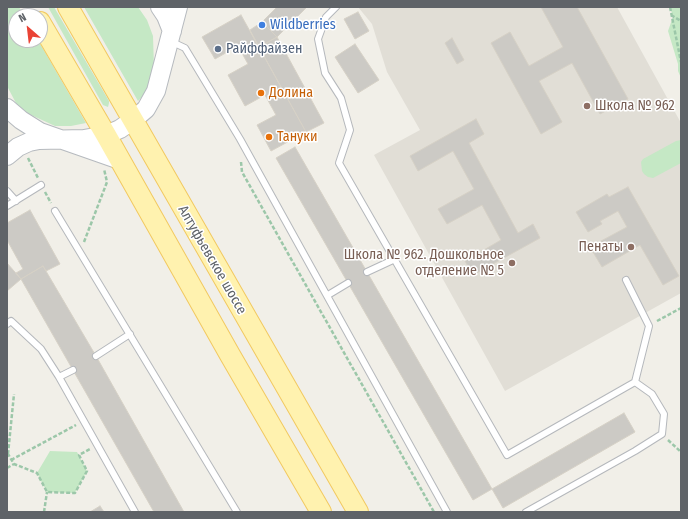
<!DOCTYPE html>
<meta charset="utf-8">
<style>
body{margin:0}
#map{position:relative;width:688px;height:519px;overflow:hidden;background:#f1efe8;font-family:"Fira Sans Condensed",sans-serif}
canvas{display:block}
.frame{position:absolute;inset:0;border:8px solid #5f6368;pointer-events:none}
.north{position:absolute;left:8px;top:8px;width:40px;height:40px;box-sizing:border-box;background:#fff;border:1px solid #bfc1c3;border-radius:50%;rotate:332deg;font-size:11px;font-weight:700;line-height:16px;text-align:center;color:#5f6368}
.north::after{content:'';display:block;margin:auto;width:14px;height:18px;background:#ea4335;clip-path:polygon(50% 0,100% 100%,50% 72%,0 100%)}
</style>
<div id="map">
<canvas width="688" height="519"></canvas>
<div class="frame"></div>
<div class="north">N</div>
</div>
<script>
const c = document.querySelector('canvas').getContext('2d');
c.lineJoin = 'round';
function fill(path, color) {
  c.fillStyle = color;
  c.fill(path, 'evenodd');
}
function poly(rows) {
  const path = new Path2D();
  for (const r of rows) {
    path.moveTo(r[0], r[1]);
    for (let i = 2; i < r.length; i += 2) path.lineTo(r[i], r[i + 1]);
  }
  return path;
}
function trace(path, color, width, dash) {
  c.strokeStyle = color;
  c.lineWidth = width;
  c.lineCap = dash ? 'butt' : 'round';
  c.setLineDash(dash || []);
  c.stroke(path);
}
function drawText(font, color, halo, rows, align = 'center') {
  c.font = font + ' "Fira Sans Condensed",sans-serif';
  c.lineWidth = 3;
  c.setLineDash([]);
  c.textBaseline = 'middle';
  c.strokeStyle = halo;
  c.fillStyle = color;
  for (const [text, x, y, turn = 0] of rows) {
    c.save();
    c.translate(x, y);
    c.rotate((+turn || 0) * Math.PI / 180);
    c.textAlign = isNaN(turn) ? turn : align;
    if (halo) c.strokeText(text, 0, 0);
    c.fillText(text, 0, 0);
    c.restore();
  }
}
const education = poly([
 [358,7,617,7,681,123,681,293,505,391,374,155,420,130,387,72,372,24]
]);
const green = poly([
 [7,7,19,7,24,16,16,16,16,40,38,40,86,123,71,126,55,126,29,114,17,105,7,86],
 [48,7,54,7,109,101,109,103,108,107,103,105],
 [84,7,138,7,147,20,153,36,154,67,149,86,142,97,138,101],
 [670,7,681,7,681,78,678,71,678,64,668,31,673,17],
 [681,140,681,163,653,178,648,177,644,174,642,171,641,162,643,159,676,141],
 [50,451,77,452,87,471,75,493,47,492,37,473]
]);
const building = poly([
 [277,7,307,7,277,37,262,22,277,7],
 [541,7,577,7,628,99,600,114,572,63,539,81,562,122,541,134,491,43,510,32,529,66,563,47,541,7],
 [358,12,369,31,355,39,344,19,358,12],
 [241,15,306,132,271,151,257,125,276,115,265,95,245,106,228,75,248,64,238,46,215,59,202,37,241,15],
 [262,22,277,37,259,47,250,30,262,22],
 [277,37,324,123,306,132,259,47,277,37],
 [452,38,464,60,457,64,445,43,452,38],
 [355,44,379,80,358,93,335,57,355,44],
 [476,119,484,134,469,143,518,233,533,224,540,238,473,275,465,261,501,240,482,205,447,224,438,209,474,189,453,151,418,171,410,156,476,119],
 [295,147,492,489,473,500,276,158,295,147],
 [628,187,679,276,663,285,640,245,602,267,590,247,627,227,618,211,600,221,602,224,588,232,576,212,607,194,609,197,628,187],
 [30,210,60,264,46,271,43,266,21,279,16,273,23,269,7,240,7,223,30,210],
 [7,263,21,279,7,291,7,263],
 [43,266,96,356,184,512,154,512,21,279,43,266],
 [624,413,635,432,503,508,492,489,624,413],
 [100,506,104,512,90,512,100,506]
]);
const path = poly([
 [670,7,681,62],
 [671,15,681,21],
 [28,158,38,178],
 [241,162,242,172,434,512],
 [45,192,51,203],
 [84,242,107,182,104,169],
 [657,321,681,308],
 [668,440,681,452],
 [7,454,8,454,14,464,37,473,47,492,75,493,87,471,79,455,90,449],
 [8,454,14,394],
 [11,460,76,425],
 [7,468,14,464],
 [44,512,47,492]
]);
const lane = poly([
 [336,7,326,17,318,39,325,73,341,98,350,130,339,163,507,455,635,382,652,394,664,414,662,434,635,451,526,512],
 [170,41,185,48,240,139,447,512],
 [7,191,16,201],
 [7,206,41,185],
 [55,211,237,512],
 [367,272,395,259],
 [626,280,649,326,635,382],
 [328,295,348,283],
 [7,324,11,321,41,349,59,377,73,370],
 [96,356,130,334],
 [59,377,135,512]
]);
const secondary = poly([
 [160,7,166,16,172,31],
 [7,108,21,120,40,132,120,160],
 [7,156,18,147,29,142,39,140,84,139,106,135,120,129,133,120,146,109,156,91,178,7]
]);
const primary = poly([
 [68,7,358,512],
 [40,22,106,135,230,355,321,512]
]);
const markers = [
 [262,25,4,"#3f7fe0"],
 [218,49,4,"#5c6f8a"],
 [261,93,4,"#e8710a"],
 [587,106,4,"#8d6e63"],
 [269,137,4,"#e8710a"],
 [631,247,4,"#8d6e63"],
 [512,263,4,"#8d6e63"]
];
const shopNames = [
 ["Wildberries",270,25]
];
const serviceNames = [
 ["Райффайзен",226,49]
];
const foodNames = [
 ["Долина",269,93],
 ["Тануки",277,137]
];
const educationNames = [
 ["Школа № 962",595,106,"left"],
 ["Пенаты",623,247],
 ["Школа № 962. Дошкольное",504,255],
 ["отделение № 5",504,271]
];
const streetNames = [
 ["Алтуфьевское шоссе",212,260,60]
];
fill(education, '#e1ded6');
fill(green, '#c5e8c5');
fill(building, '#cccac5');
trace(building, '#d6d1c6', 1);
trace(lane, '#b5b8bc', 8);
trace(secondary, '#b6babf', 20);
trace(primary, '#f2c960', 22);
trace(path, '#9cc7a9', 2.5, [4, 2]);
trace(lane, '#fff', 6);
trace(secondary, '#fff', 18);
trace(primary, '#fff2af', 20);
for (const [x, y, r, color] of markers) {
  const dot = new Path2D();
  dot.arc(x, y, r, 0, 2 * Math.PI);
  c.fillStyle = color;
  c.fill(dot);
  trace(dot, '#fff', 1.5);
}
drawText('14px', '#366cbe', '#fff', shopNames, 'left');
drawText('14px', '#4e5e75', '#fff', serviceNames, 'left');
drawText('14px', '#c56008', '#fff', foodNames, 'left');
drawText('14px', '#785e54', '#fff', educationNames, 'right');
drawText('14px', '#5f6368', '#fff', streetNames);
</script>
